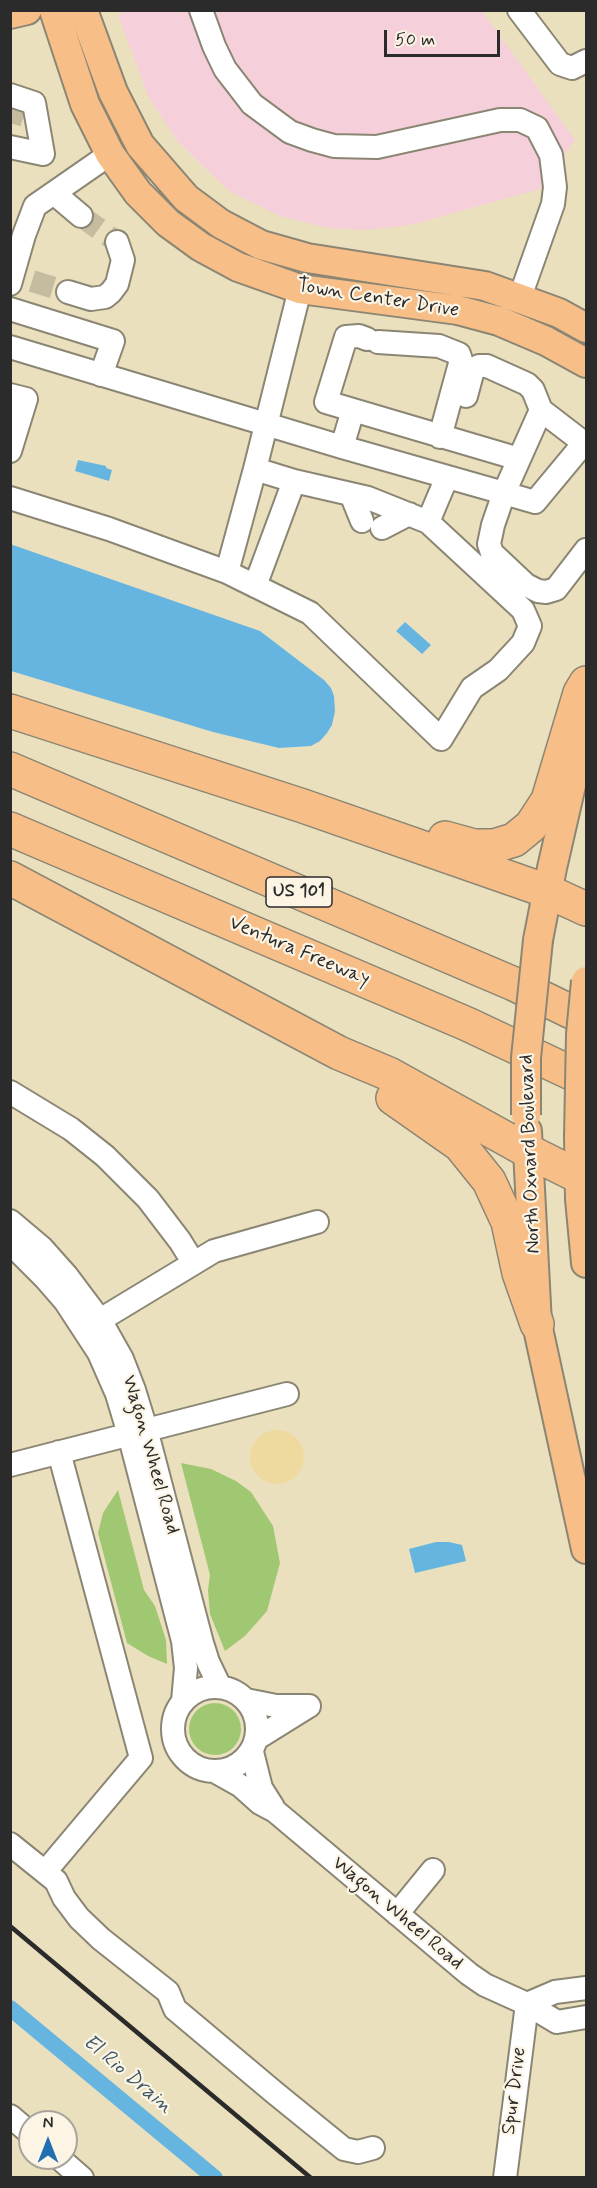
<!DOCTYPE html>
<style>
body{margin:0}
#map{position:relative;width:597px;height:2188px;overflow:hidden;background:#ebe0bd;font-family:Mynerve,sans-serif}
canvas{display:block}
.frame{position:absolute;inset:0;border:12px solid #2b2b2b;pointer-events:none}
.north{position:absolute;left:18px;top:2110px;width:60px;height:60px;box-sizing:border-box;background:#fcf5e5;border:2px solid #a8a49b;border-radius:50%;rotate:0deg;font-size:16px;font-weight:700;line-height:24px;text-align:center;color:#2b2b2b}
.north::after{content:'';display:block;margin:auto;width:21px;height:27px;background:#1f6fb2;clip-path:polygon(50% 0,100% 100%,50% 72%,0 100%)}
.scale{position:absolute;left:384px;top:30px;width:116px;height:27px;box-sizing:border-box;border:3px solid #2b2b2b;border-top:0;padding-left:8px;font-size:18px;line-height:21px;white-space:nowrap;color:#2b2b2b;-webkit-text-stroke:4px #fcf5e5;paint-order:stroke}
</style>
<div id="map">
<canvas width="597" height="2188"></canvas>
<div class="frame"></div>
<div class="north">N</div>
<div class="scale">50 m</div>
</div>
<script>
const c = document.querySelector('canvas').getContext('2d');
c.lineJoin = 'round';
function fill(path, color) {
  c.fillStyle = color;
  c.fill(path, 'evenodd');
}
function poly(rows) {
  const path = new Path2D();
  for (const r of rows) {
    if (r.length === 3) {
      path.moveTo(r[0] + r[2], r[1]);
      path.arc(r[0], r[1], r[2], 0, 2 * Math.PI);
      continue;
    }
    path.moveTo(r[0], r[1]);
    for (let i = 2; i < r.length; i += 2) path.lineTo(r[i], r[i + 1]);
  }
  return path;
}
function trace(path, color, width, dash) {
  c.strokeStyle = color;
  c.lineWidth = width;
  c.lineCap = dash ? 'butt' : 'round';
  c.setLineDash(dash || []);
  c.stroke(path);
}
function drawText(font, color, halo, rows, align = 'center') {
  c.font = font + ' Mynerve,sans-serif';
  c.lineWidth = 4.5;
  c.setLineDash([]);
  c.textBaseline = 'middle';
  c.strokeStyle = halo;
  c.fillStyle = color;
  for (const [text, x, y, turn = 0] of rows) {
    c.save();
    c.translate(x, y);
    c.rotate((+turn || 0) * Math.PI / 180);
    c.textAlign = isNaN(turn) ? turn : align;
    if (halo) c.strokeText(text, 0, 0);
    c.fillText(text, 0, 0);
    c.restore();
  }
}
const built = poly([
 [125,10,482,11,575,140,540,189,410,225,368,230,328,228,280,216,229,191,177,141,148,96,118,15]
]);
const green = poly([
 [181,1463,211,1469,236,1481,251,1492,273,1526,280,1563,267,1611,245,1636,225,1651,210,1614,208,1590,210,1575],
 [118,1490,144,1590,155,1606,166,1640,167,1664,148,1656,127,1643,98,1533,103,1513],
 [215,1729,26]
]);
const sand = poly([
 [277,1457,27]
]);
const water = poly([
 [78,460,106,466,106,468,112,470,109,481,75,471],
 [10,544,260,631,324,680,331,688,334,696,335,711,332,725,327,733,320,741,311,746,279,748,213,732,11,671],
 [405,622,431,645,422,654,396,631],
 [436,1542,449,1542,462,1545,466,1561,415,1573,409,1549]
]);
const canal = poly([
 [10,2008,215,2178]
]);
const minorTunnel = poly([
 [10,123,15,107],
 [81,216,117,242],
 [32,281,68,292]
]);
const minor = poly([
 [201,10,214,46,225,69,252,104,290,132,312,140,334,146,377,147,500,120,520,120,537,128,551,155,555,187,553,204,520,297],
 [519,10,560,64,572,68,586,61],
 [10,95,34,103,43,154,10,147],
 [55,194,81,216],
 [10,284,24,235,35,206,110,154],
 [68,292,91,299,105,297,111,292,117,284,123,260,117,242],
 [10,309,113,341,101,375],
 [378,342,439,346,459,354,461,360,440,437],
 [10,347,342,447,504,493,535,502,584,443,541,410,504,493,493,525,489,544,492,553,526,585,538,591,546,592,556,589,586,550],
 [10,395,26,399,10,451],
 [466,396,473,370,479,366,487,366,527,384,533,390,541,410],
 [353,410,519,459],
 [342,447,353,410,326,402,346,337,359,336,367,339],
 [255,469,227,572,310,613,441,739,472,688,498,670,523,643,530,626,523,610,428,522,447,477],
 [294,481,255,469,300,289],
 [351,494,362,521],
 [10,498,109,529,227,572],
 [382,528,409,514],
 [255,586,294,481,368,498,428,522],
 [10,1092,71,1129,105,1156,148,1199,180,1241,193,1262],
 [10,1221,42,1248,67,1276,100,1320,122,1359,134,1390,146,1429,202,1643,208,1662,220,1687],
 [10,1243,45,1278,65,1301,99,1353,117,1394,129,1434,183,1641,186,1668,183,1701],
 [100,1320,214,1251,317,1222],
 [59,1452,141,1758],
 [10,1465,287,1394],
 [215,1729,42],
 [246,1700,276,1706,309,1706],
 [256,1739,309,1706],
 [252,1752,261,1788,273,1807],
 [216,1772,241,1786,260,1803,275,1811,469,1974,485,1985,527,2004,557,2022,586,2017],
 [10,1844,56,1881,64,1898,79,1918,101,1939,168,1992,175,2009,275,2093,344,2149,358,2152,373,2148],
 [45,1872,141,1758],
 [397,1914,433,1870],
 [527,2004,555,1992,586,1988],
 [10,2116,30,2133],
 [59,2158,82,2178],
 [505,2178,527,2004]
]);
const major = poly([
 [54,10,85,104,110,154,138,193,168,223,201,247,238,267,300,289,458,310,499,321,546,341,586,363],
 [83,10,113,92,140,145,186,198,221,224,261,245,307,258,485,286,559,313,586,328],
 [10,14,27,10],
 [538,940,552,868,580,746],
 [527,1131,537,1324,586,1549],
 [579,1137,580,1199,586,1263]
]);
const highway = poly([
 [10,711,303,806,547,891,586,909],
 [10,769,514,984,586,1019],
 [10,829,467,1024,586,1080],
 [445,838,474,846,494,846,514,840,531,826,548,800,580,693,586,683],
 [10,878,339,1053,389,1074,528,1151,586,1180],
 [393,1098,460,1145,489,1181,508,1222,519,1273,537,1324]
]);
const rail = poly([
 [10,1926,311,2178]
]);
const majorBridge = poly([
 [526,1115,526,1058,538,940],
 [579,1137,581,1034,586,981]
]);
const shields = [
 [299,892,66]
];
const shieldNames = [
 ["US 101",299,892]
];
const streetNames = [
 ["Town Center Drive",378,299,9],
 ["Ventura Freeway",299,952,23],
 ["North Oxnard Boulevard",531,1154,-92],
 ["Wagon Wheel Road",150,1455,74],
 ["Wagon Wheel Road",397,1914,40],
 ["Spur Drive",515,2091,-83]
];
const waterNames = [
 ["El Rio Drain",127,2075,40]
];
fill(built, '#f5cfda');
fill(green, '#a0c772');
fill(sand, '#eeda9e');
fill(water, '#65b5e0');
trace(canal, '#65b5e0', 16);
trace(minorTunnel, '#c5bca0', 22, [22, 11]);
trace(minor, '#8b8674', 26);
trace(major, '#8b8674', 32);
trace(highway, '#8b8674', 36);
trace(minor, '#fff', 22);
trace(major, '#f7be87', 28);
trace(highway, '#f7be87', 33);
trace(rail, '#2b2b2b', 4.5);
trace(majorBridge, '#8b8674', 32, []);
trace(majorBridge, '#f7be87', 28);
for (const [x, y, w] of shields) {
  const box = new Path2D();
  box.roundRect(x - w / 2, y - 15, w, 30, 4.5);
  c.fillStyle = '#fcf5e5';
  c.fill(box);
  trace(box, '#2b2b2b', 1.5);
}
drawText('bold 18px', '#2b2b2b', null, shieldNames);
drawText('20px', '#2b2b2b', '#fcf5e5', streetNames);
drawText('italic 21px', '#3f5b6a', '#fcf5e5', waterNames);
</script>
